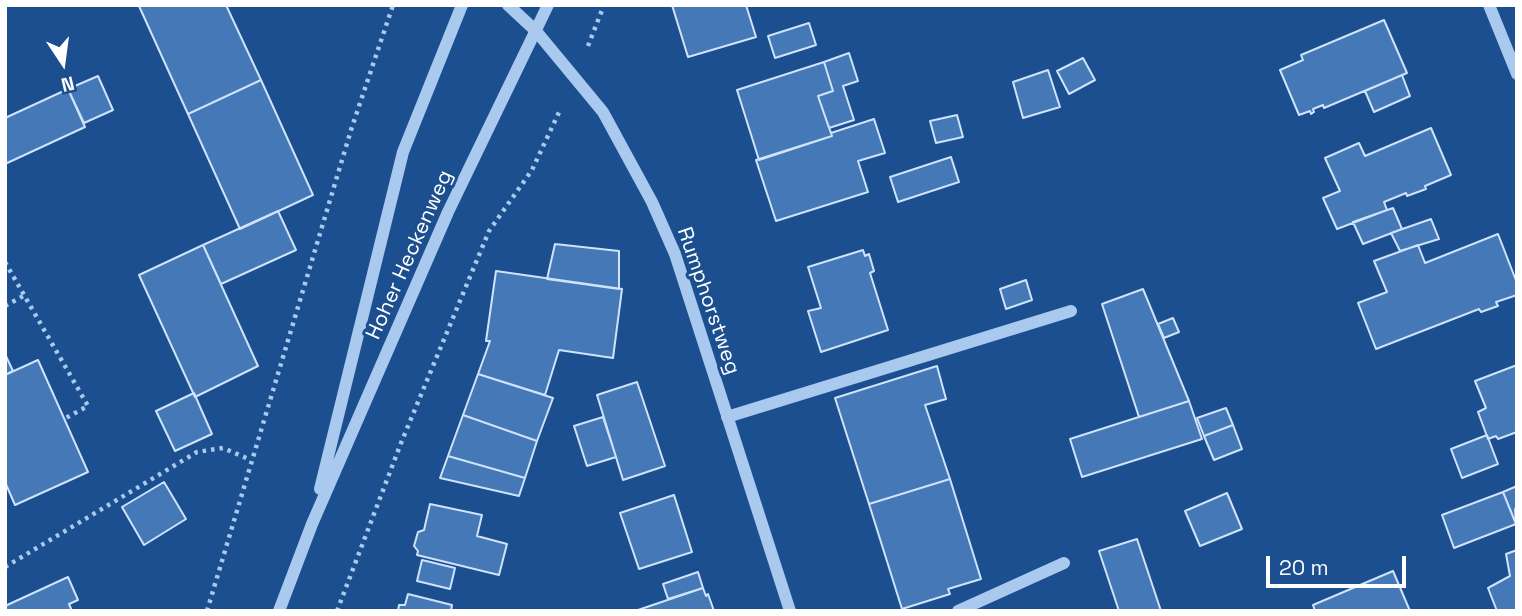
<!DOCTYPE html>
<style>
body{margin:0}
#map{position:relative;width:1522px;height:616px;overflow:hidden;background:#1b4f8f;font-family:"Space Grotesk",sans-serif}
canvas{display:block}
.frame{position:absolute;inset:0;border:7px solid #fff;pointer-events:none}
.north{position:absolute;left:28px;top:28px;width:70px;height:70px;-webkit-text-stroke:5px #1b4f8f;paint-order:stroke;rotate:167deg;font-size:19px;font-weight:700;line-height:28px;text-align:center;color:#fff}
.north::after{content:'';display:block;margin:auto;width:24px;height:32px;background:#fff;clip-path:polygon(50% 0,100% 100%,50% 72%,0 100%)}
.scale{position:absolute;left:1266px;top:556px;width:140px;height:32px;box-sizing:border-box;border:4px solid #fff;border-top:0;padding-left:9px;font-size:21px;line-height:24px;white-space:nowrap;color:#fff;-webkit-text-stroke:5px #1b4f8f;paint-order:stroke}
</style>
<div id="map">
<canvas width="1522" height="616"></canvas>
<div class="frame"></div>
<div class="north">N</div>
<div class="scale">20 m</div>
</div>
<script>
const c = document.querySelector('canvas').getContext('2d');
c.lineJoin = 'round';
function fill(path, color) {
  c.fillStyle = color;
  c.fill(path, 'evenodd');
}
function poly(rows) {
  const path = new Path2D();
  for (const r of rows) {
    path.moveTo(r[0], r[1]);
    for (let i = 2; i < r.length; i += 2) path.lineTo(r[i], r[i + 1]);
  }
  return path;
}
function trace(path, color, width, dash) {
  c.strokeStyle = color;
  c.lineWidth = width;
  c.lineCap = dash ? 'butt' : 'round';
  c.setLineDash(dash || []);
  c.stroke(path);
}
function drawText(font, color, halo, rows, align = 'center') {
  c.font = font + ' "Space Grotesk",sans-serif';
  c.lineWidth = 6;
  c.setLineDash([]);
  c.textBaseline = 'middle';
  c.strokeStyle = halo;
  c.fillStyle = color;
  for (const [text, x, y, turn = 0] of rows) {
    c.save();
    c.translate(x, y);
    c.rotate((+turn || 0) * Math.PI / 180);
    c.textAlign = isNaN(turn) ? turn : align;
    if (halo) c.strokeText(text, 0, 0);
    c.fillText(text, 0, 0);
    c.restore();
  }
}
const building = poly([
 [226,5,261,80,188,114,139,6,226,5],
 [672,5,746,5,756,37,688,57,672,5],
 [1384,20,1407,73,1324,108,1323,105,1313,109,1314,112,1311,114,1310,111,1299,115,1280,70,1303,60,1301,55,1384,20],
 [809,23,816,45,775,58,768,36,809,23],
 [849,53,858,81,843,86,854,120,829,128,818,96,833,91,824,62,849,53],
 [1083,58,1095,80,1069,94,1057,71,1083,58],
 [824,62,833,91,818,96,832,136,759,160,737,90,824,62],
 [1048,70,1060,107,1023,118,1013,82,1048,70],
 [1402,75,1410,96,1374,112,1365,91,1402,75],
 [98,76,113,110,84,123,68,89,98,76],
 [261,80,313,195,240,229,188,114,261,80],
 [68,89,85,127,5,164,5,118,68,89],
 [957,115,963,137,936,143,930,121,957,115],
 [874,119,885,153,858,161,868,192,776,221,756,160,832,136,831,133,874,119],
 [1431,128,1451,175,1425,186,1426,189,1407,196,1406,193,1384,202,1387,210,1337,229,1323,198,1340,191,1325,158,1359,143,1365,156,1431,128],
 [951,157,959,182,898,202,890,177,951,157],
 [1393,208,1402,229,1363,244,1353,222,1393,208],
 [278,211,296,250,221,284,203,245,278,211],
 [1431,219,1439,239,1400,251,1391,233,1431,219],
 [1498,234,1517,283,1517,295,1496,302,1498,306,1481,312,1479,309,1376,349,1358,303,1387,292,1374,261,1418,245,1425,263,1498,234],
 [555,244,619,251,619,289,547,279,555,244],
 [203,245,258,366,195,397,139,275,203,245],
 [863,250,865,256,869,254,874,271,870,273,888,330,821,352,808,311,821,308,808,267,863,250],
 [496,271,622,289,613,358,559,350,545,395,478,374,490,341,486,341,496,271],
 [1026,280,1032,300,1006,309,1000,289,1026,280],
 [1143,289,1189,401,1139,417,1102,304,1143,289],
 [1173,318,1179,332,1164,338,1158,324,1173,318],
 [5,354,13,371,5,375,5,354],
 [38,360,88,472,15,505,5,482,5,375,38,360],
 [1517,365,1517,432,1498,439,1496,436,1488,439,1478,412,1486,408,1475,381,1517,365],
 [937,366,946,399,925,405,950,479,869,504,835,398,937,366],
 [478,374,553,398,537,441,463,415,478,374],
 [637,382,665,466,623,480,597,395,637,382],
 [194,393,212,434,175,451,156,411,194,393],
 [1189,401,1202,439,1082,477,1070,439,1189,401],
 [1226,408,1233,425,1204,436,1197,418,1226,408],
 [463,415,537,441,525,478,448,456,463,415],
 [603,417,616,457,587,466,574,426,603,417],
 [1233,425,1242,449,1214,460,1204,436,1233,425],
 [1487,435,1498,464,1462,478,1451,449,1487,435],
 [448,456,525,478,519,496,440,478,448,456],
 [950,479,981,579,948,589,950,594,902,609,869,504,950,479],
 [164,482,186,519,144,545,122,507,164,482],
 [1517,486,1517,508,1515,509,1516,524,1503,492,1517,486],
 [1503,492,1516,524,1454,548,1442,515,1503,492],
 [1227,493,1242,529,1200,546,1185,511,1227,493],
 [674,495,692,552,639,569,620,513,674,495],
 [430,504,482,515,477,536,507,544,499,575,417,555,418,551,414,546,418,532,424,530,430,504],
 [1137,539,1161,611,1119,611,1099,551,1137,539],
 [1517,550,1517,611,1497,611,1488,588,1510,576,1506,554,1517,550],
 [422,560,455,568,450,589,417,581,422,560],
 [1393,571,1410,611,1315,611,1313,605,1393,571],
 [698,572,703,588,668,599,663,584,698,572],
 [68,577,78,600,69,604,72,611,5,611,5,606,68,577],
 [703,588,706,596,708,594,714,611,635,611,703,588],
 [408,594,452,605,451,611,398,611,399,605,405,605,408,594]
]);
const path = poly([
 [588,46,604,5],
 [5,262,88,406,64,419],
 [5,306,25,295],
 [5,567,197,452,223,448,251,460],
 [207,611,351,130,393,5],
 [337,611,401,443,489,231,532,170,561,108]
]);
const minor = poly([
 [508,5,536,31,603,112,652,202,675,254,790,611],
 [1489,5,1517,74],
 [727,417,1071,311],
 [320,489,403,152,462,5],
 [279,611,312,524,448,212,548,5],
 [958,611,1064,563]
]);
const streetNames = [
 ["Hoher Heckenweg",410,255,-66],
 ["Rumphorstweg",708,301,71]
];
fill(building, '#4478b7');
trace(building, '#cfe3fa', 2);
trace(path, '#a9c9ee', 4.5, [3.5, 5]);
trace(minor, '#a9c9ee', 12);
drawText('21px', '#fff', '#1b4f8f', streetNames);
</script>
